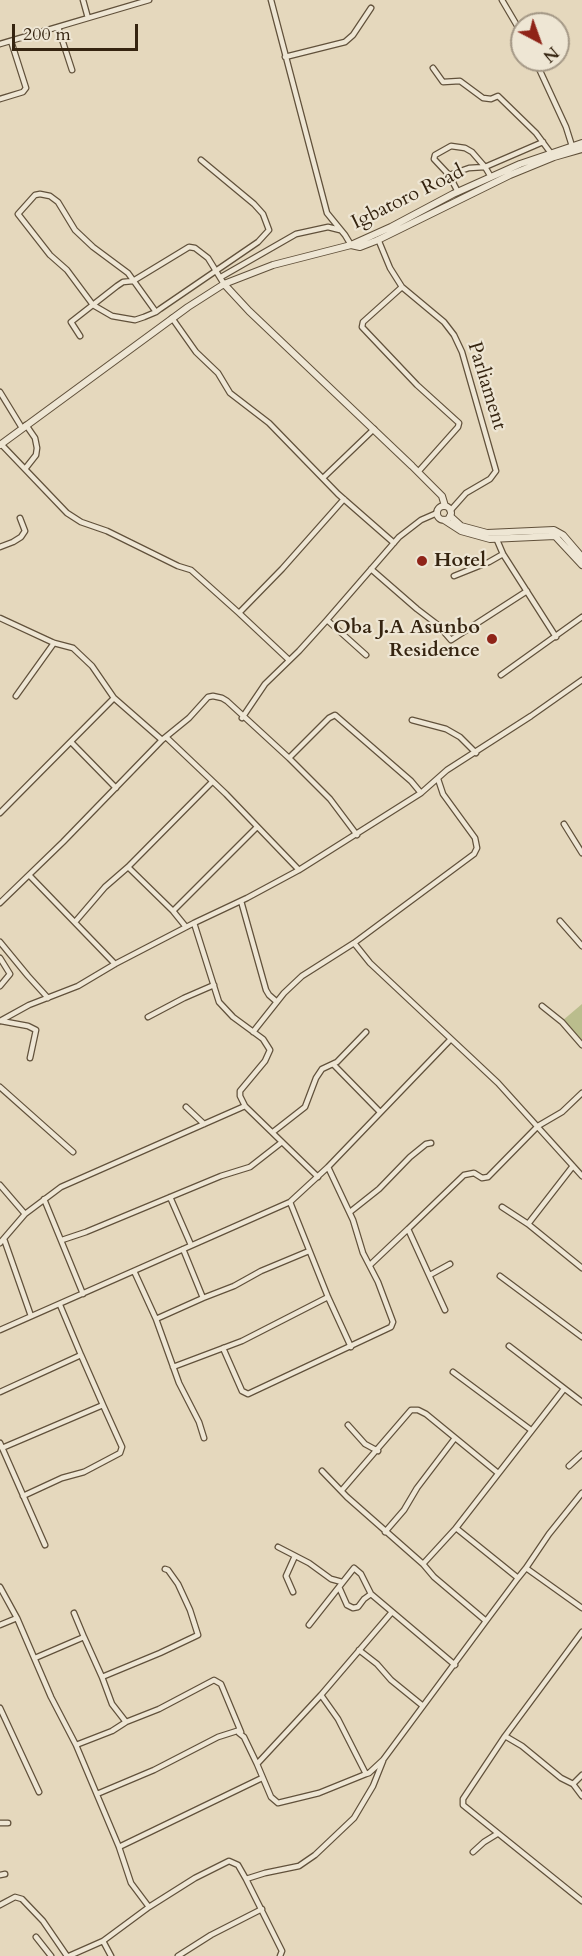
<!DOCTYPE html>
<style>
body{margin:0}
#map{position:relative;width:582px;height:1956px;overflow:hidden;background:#e5d8bd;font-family:Cardo,serif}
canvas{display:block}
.north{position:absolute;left:510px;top:12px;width:60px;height:60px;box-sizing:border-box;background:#eee6d4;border:2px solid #a49886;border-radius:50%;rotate:139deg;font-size:16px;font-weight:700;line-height:24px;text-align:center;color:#352410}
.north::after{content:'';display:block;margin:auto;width:21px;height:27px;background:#8f2418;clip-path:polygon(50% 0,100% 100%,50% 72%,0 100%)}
.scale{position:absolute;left:12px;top:24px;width:126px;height:27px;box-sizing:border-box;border:3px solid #352410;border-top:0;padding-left:8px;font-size:18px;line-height:21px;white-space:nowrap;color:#352410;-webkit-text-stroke:4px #eee6d4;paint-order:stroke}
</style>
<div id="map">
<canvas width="582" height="1956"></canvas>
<div class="north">N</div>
<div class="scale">200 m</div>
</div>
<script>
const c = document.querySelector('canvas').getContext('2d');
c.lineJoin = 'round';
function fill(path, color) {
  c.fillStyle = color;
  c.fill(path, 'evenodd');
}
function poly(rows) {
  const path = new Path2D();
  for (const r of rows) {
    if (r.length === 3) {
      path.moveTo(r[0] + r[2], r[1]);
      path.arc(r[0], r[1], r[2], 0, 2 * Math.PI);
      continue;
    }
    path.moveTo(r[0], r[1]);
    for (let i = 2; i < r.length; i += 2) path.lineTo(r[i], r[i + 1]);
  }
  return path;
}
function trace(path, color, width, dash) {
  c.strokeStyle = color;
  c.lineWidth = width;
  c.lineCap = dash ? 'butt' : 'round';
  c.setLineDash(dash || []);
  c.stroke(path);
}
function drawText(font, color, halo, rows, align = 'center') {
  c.font = font + ' Cardo,serif';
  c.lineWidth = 4.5;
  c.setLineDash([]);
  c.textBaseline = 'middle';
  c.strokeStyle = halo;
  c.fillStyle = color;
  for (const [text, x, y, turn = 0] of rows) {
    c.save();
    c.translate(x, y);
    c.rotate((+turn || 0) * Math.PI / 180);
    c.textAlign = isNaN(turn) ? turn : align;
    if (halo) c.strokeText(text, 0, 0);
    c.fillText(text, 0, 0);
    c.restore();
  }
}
const green = poly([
 [582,1004,582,1041,562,1021]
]);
const minor = poly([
 [83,0,88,18],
 [271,0,327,213,345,235,351,245],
 [502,0,522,34],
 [58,27,72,70],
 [0,44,149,0],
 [285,57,345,42,353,35,371,8],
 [535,60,566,127,572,146],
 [433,68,443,82,460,81,483,98,491,99,498,96,536,133,550,152],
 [0,99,23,92,26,88,11,41],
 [449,175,469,168,485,167,472,152,465,148,451,146,435,155,434,159,449,175,458,192],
 [491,177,485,167,543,142],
 [378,239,390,268,402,287,444,322,454,335,462,352,496,471,490,479,466,493,450,511],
 [221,277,296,234,328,227,340,230],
 [402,287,363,322,362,327,417,385,459,423,458,427,418,472],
 [156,312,128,273,93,247,75,230,58,202,50,196,40,194,35,195,18,214,50,255,67,270,93,305,112,316,135,320,144,317,156,312,160,309,258,242,269,230,263,214,254,204,201,160],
 [172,318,196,352,218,373,230,393,269,423,338,494,394,543],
 [80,336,71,322,117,286,123,282,133,281,189,247,195,248,208,258,224,284],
 [0,392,22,428],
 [1,444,67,513,81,522,107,531,178,566,191,570,239,613,282,569,344,499],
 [25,469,36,455,37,448,35,438,26,425],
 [323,478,374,429],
 [497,540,503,554,556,637],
 [0,547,13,542,21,537,25,531,20,518],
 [371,569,417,609,438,625,451,640,527,591],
 [454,576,489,562,503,554],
 [239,613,289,660],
 [0,618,54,643,73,648,92,666,114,698],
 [366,655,327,620,399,537,421,520,437,513],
 [501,675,582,617],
 [16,696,54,643],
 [242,718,265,684,299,651,327,620],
 [412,720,446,729,460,737,476,753],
 [166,737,226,794,299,870],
 [71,742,116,788],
 [289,758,329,718,335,715,411,781,421,793],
 [0,813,114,698,162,740],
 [564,824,582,853],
 [128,867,173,911,186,927],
 [29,875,115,964],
 [241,901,266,990,269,995,277,1002],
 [0,903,63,842,162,740,189,718,208,697,213,696,222,698,227,701,289,758,330,799,357,835],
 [173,911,257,827],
 [560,921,582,946],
 [75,922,105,887,128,867,212,782],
 [0,942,28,976,48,998],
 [354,943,370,963,498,1083,582,1176],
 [0,958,10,974,0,986],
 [542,1006,562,1022,582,1045],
 [148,1017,184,998,214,985],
 [0,1021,29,1005,78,986,115,964,194,923,247,898,299,870,421,793,447,770,531,716,582,680],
 [1,1021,28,1026,36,1030,30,1058],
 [253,1032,284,993,302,976,354,943,474,854,477,848,475,838,443,794,438,779],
 [333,1064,380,1112],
 [0,1087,73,1152],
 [186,1107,204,1124],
 [273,1132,305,1107,316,1078,322,1069,337,1062,366,1032],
 [282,1142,318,1177],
 [0,1185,25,1214],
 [170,1197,191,1245],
 [44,1199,83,1294],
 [290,1202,328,1297,351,1347],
 [502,1207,528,1224,582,1268],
 [350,1212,379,1189,410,1157,426,1144,431,1143],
 [528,1224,573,1166],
 [4,1239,31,1316],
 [62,1240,86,1232,221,1176,250,1167,282,1142,245,1106,240,1096,240,1091,265,1061,270,1050,263,1039,233,1017,219,1002,194,923],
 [0,1243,25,1214,61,1187,245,1106],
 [183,1249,203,1298,234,1286,261,1271,309,1251],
 [370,1265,408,1229],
 [134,1271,156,1319,203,1298],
 [430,1275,450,1264],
 [500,1276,582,1337],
 [445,1310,408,1229,464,1175,474,1173,482,1178,488,1177,538,1126,562,1112,582,1093],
 [156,1319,179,1383,199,1422,204,1438],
 [0,1330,290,1202,328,1167,450,1040],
 [509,1346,582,1402],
 [223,1348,242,1391,248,1394,391,1327,393,1322,378,1282,363,1253,353,1220,328,1167],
 [173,1367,242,1341,328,1297],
 [453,1372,531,1430],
 [0,1392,81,1355,60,1305],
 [348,1425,365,1444,378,1451],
 [0,1443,45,1545],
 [2,1448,103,1405,81,1355],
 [569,1466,582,1454],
 [342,1490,411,1410,418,1410,426,1414,498,1473],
 [23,1496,62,1478,84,1472,120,1453,122,1447,103,1405],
 [456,1528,564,1389],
 [385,1532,404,1510,417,1488,455,1438],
 [278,1547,309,1563,331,1579,342,1582],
 [423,1564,456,1528,518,1578,486,1621],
 [526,1568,549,1534,582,1493],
 [518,1578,526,1568,582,1608],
 [0,1587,17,1618,51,1697,76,1745,119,1847,131,1883,149,1907],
 [339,1587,347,1605,353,1608,358,1607,364,1599,371,1594],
 [293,1592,286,1576,295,1556],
 [74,1613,84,1637],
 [0,1625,17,1618],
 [309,1625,354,1568,361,1574,371,1594,455,1665],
 [582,1632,505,1736,522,1746,561,1778,573,1784,582,1796],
 [359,1650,377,1664,391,1680,423,1706],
 [35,1658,84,1637,102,1677,112,1704,126,1722],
 [102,1677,160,1653,198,1635,190,1610,178,1584,168,1570,165,1569],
 [321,1695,392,1612],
 [0,1708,39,1792],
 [505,1736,463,1799,463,1805,582,1901],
 [76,1745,112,1731,126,1722,159,1709,214,1680,221,1684,241,1732],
 [257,1764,271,1797,278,1803,319,1793,366,1774],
 [573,1784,582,1775],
 [97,1794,154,1770,218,1737,240,1730,239,1733,244,1737,257,1764,321,1695,338,1719,366,1774,369,1773,383,1760,486,1621,434,1577,423,1564,347,1497,322,1471],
 [0,1823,8,1823],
 [119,1847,262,1778],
 [473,1852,484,1842,497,1834],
 [0,1875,5,1874],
 [246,1879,265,1873,299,1866,315,1855,354,1818,373,1786,383,1761],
 [0,1905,15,1897,22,1899,43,1921,67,1956],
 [36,1937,51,1956],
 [103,1941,111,1956],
 [69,1956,103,1941,149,1907,195,1878,229,1861,238,1865,246,1879,282,1951,280,1956],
 [178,1956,211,1935,262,1909]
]);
const tertiary = poly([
 [351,245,360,247,378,240,510,175,554,157,582,149],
 [224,284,249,311,412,466,442,496,445,506],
 [0,445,188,307,224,284,273,265,351,245,391,227,453,194,520,164,582,143],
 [444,513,7],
 [450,516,461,526,487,533,554,530,563,535,582,557],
 [444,520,461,531,490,539,555,536,582,565]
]);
const markers = [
 [422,561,6,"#8f2418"],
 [492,639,6,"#8f2418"]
];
const streetNames = [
 ["Igbatoro Road",408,198,-26],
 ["Parliament",486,386,73]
];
const poiNames = [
 ["Hotel",434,561],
 ["Oba J.A Asunbo",480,628,"right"],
 ["Residence",480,651,"right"]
];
fill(green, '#babd8d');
trace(minor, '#61513b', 7);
trace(tertiary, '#61513b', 8);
trace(minor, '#eee6d4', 4.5);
trace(tertiary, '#eee6d4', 6);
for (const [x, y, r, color] of markers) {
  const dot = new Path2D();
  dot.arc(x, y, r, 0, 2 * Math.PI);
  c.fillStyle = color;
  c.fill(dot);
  trace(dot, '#eee6d4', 2);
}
drawText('20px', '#352410', '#eee6d4', streetNames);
drawText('bold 20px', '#352410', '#eee6d4', poiNames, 'left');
</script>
